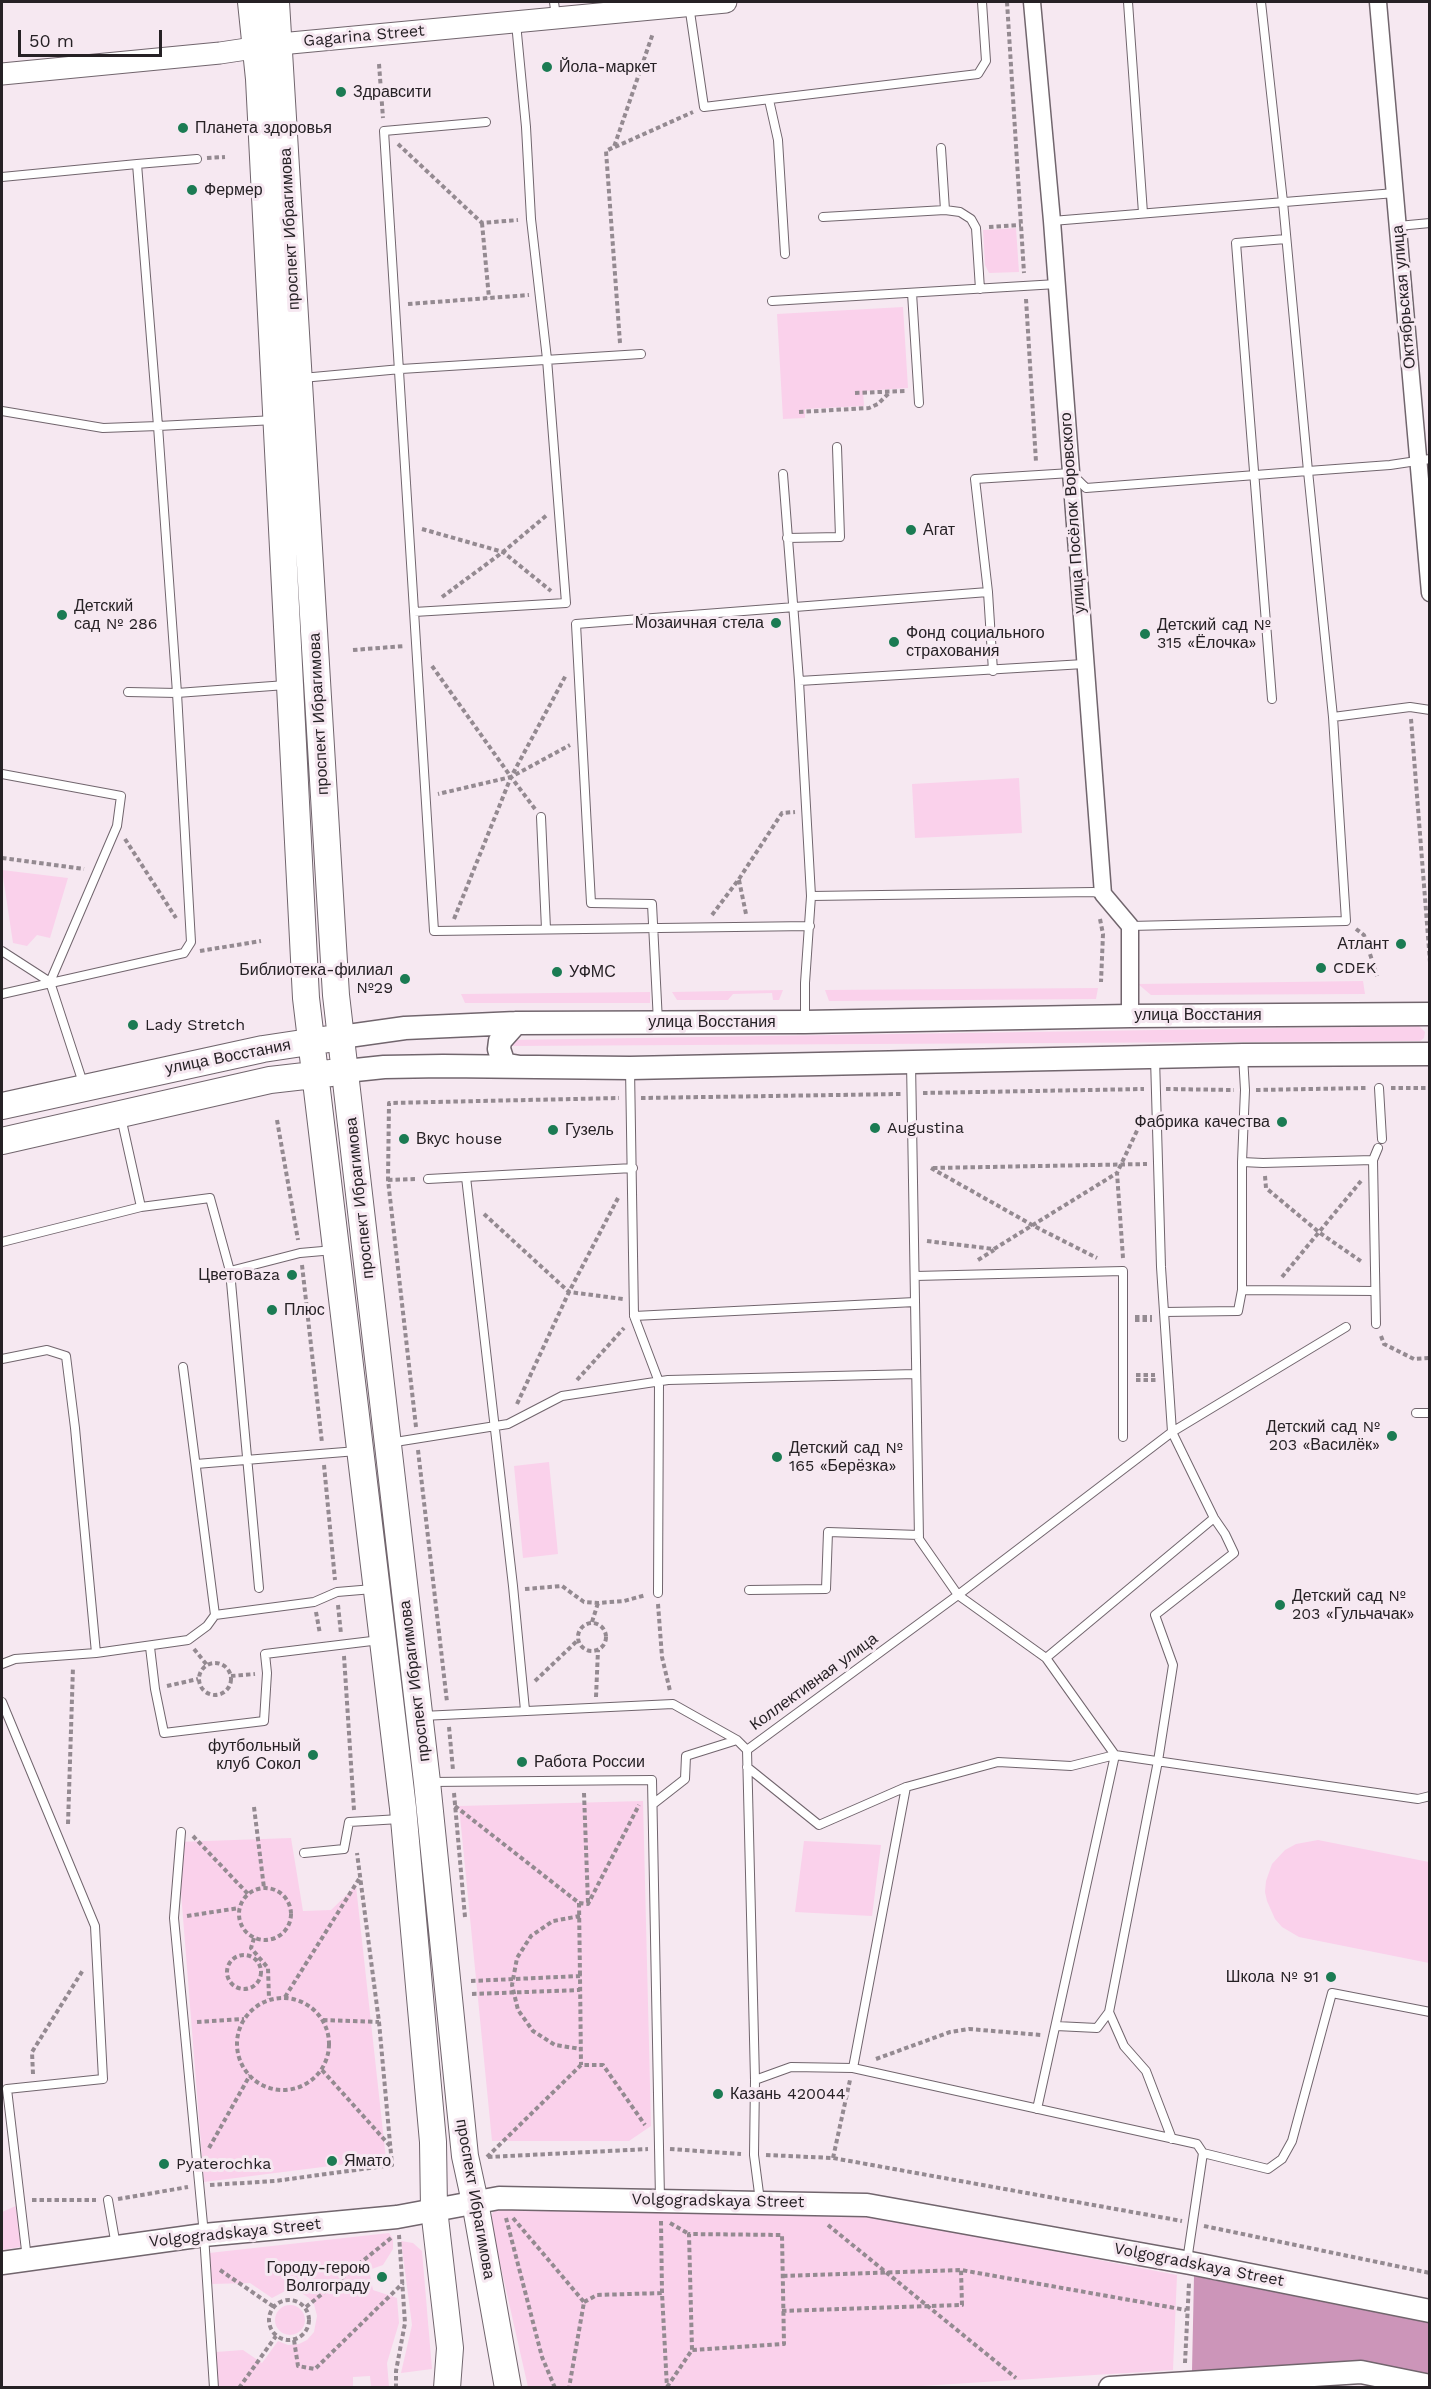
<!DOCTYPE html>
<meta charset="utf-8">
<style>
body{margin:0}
#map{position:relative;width:1431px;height:2389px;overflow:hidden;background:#f6e8f1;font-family:"Work Sans",sans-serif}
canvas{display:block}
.frame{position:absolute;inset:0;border:3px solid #262125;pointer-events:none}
.scale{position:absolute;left:18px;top:30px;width:144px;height:27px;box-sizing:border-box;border:3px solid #262125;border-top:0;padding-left:8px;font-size:18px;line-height:21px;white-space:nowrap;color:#262125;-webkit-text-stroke:4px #f6e8f1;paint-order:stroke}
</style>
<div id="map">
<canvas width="1431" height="2389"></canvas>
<div class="frame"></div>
<div class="scale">50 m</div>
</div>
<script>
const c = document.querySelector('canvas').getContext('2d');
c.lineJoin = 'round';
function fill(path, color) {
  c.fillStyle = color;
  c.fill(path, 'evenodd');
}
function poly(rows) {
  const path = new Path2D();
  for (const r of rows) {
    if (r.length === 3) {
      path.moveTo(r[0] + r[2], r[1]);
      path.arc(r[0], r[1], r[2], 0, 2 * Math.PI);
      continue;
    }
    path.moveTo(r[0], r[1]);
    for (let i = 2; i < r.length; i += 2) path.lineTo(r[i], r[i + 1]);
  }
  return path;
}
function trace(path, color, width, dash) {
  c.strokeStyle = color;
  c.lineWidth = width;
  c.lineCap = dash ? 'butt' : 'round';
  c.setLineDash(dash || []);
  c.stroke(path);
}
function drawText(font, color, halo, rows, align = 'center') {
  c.font = font + ' "Work Sans",sans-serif';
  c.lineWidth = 6;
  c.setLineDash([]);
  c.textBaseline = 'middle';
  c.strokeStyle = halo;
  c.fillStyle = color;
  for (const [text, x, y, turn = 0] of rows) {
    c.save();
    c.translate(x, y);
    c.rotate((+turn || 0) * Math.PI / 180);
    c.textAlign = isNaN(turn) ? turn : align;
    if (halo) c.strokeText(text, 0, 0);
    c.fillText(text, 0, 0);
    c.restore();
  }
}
const green = poly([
 [1016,228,1019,272,989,273,985,265,983,230],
 [903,307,908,388,863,391,864,406,805,409,805,418,783,419,777,314],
 [1019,778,1022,833,915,838,912,784],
 [2,870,68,878,50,938,37,935,27,946,13,943],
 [1363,981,1365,994,1151,995,1138,984],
 [1098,988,1096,999,829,1001,825,990],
 [783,990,779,1000,773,1000,772,993,733,994,728,1000,677,1000,672,992],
 [650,992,650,1003,465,1003,461,994],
 [1419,1026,1425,1032,1424,1038,1420,1041,507,1046,507,1040],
 [549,1462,558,1554,523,1558,514,1466],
 [643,1801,651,2126,629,2141,492,2141,459,1806],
 [291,1838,303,1911,331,1910,356,1886,386,2159,204,2182,177,1842],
 [1318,1840,1429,1862,1429,1963,1299,1937,1282,1927,1275,1919,1267,1901,1265,1892,1266,1881,1272,1864,1285,1850,1296,1844],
 [804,1841,881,1845,872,1916,795,1912],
 [18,2205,21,2245,20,2247,2,2250,2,2212],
 [503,2206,860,2214,1177,2275,1173,2370,890,2388,528,2387,490,2219,494,2210],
 [389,2233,393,2239,393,2249,383,2265,369,2270,373,2290,397,2298,399,2323,387,2363,389,2387,371,2387,370,2376,353,2377,353,2387,218,2387,216,2352,243,2350,262,2363,278,2341,288,2345,299,2344,307,2340,314,2332,317,2316,314,2304,309,2298,297,2290,289,2289,272,2298,250,2283,211,2284,209,2253],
 [401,2241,413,2243,422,2251,432,2369,401,2373,412,2325],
 [290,2320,15]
]);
const forest = poly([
 [1194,2276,1429,2323,1429,2376,1358,2362,1192,2371]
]);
const path = poly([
 [1007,2,1024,273],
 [379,64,383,118],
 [398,144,482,223,518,220],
 [615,147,693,112],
 [207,158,225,157],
 [482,223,489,298],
 [989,227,1021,225],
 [1026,299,1036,462],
 [408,304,529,295],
 [620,343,606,151,614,147,653,33],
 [855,393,905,391],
 [799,412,869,408,878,404,890,392],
 [422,529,503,552,551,591],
 [442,597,503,552,547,515],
 [353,650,405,646],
 [432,666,511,777,438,794],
 [1411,719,1430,962],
 [535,809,511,777,570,745],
 [125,839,176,918],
 [2,858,84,869],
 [739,880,746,914],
 [712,915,739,879,782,813,795,812],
 [454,919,511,777,566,675],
 [1100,919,1103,934,1101,982],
 [1356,929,1364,935,1377,976],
 [200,951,261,941],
 [1391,1088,1430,1088],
 [1166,1089,1234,1090],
 [1256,1090,1366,1088],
 [923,1093,1144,1089],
 [641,1098,901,1094],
 [277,1120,298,1240],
 [931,1168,1034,1226,1097,1258],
 [933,1168,1147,1164],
 [1265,1176,1266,1188,1320,1233,1362,1262],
 [388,1180,417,1179],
 [484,1214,569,1292,623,1299],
 [927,1241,994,1249,1117,1173],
 [1123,1258,1117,1173,1143,1118],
 [978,1260,994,1250],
 [302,1265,322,1443],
 [1282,1277,1361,1181],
 [1135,1317,1152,1317],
 [1135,1320,1152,1320],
 [1381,1336,1384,1344,1414,1359,1430,1358],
 [1136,1375,1155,1375],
 [577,1380,624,1328],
 [1136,1380,1156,1380],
 [517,1404,569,1292,618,1198],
 [416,1427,388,1180,389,1103,619,1098],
 [418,1450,447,1702],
 [324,1465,335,1580],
 [525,1589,562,1586,584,1602,598,1603,624,1601,646,1595],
 [658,1604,662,1657,670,1691],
 [338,1605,341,1634],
 [316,1612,320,1634],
 [592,1622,598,1603],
 [592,1637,14],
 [194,1649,207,1665],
 [344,1656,354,1810],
 [215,1679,16],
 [231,1676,255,1674],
 [535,1681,578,1640],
 [167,1686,198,1679],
 [596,1697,598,1650],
 [449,1727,453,1770],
 [454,1793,465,1917],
 [584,1793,588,1903],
 [455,1806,579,1903,580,1976],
 [254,1807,264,1888],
 [68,1824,73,1667],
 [193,1836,248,1894],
 [265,1914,26],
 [579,1903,588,1904,639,1805],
 [187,1916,239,1908],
 [580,1916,553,1921,531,1936,517,1958,512,1985,518,2010,533,2031,555,2045,581,2049],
 [254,1938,251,1948,268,1968,269,1999],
 [244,1972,17],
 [471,1981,580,1976,581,2065],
 [472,1994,580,1990],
 [285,1997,359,1879],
 [283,2044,46],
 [323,2020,379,2022],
 [197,2022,244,2019],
 [876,2059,950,2032,969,2029,1041,2035],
 [322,2070,391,2147],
 [33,2074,32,2052,83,1970],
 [209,2148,250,2075],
 [670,2149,741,2154],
 [766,2155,833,2158,1182,2221],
 [487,2157,581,2065,603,2065,645,2125],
 [488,2157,648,2149],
 [833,2158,850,2080],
 [210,2185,275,2181,392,2165,379,2022,357,1853],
 [118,2199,188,2187],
 [32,2200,96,2200],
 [506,2218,542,2357,555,2388],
 [513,2218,584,2302,569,2388],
 [661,2221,662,2293,667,2388],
 [670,2223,689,2234],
 [828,2225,1016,2378],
 [1204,2226,1430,2273],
 [220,2270,274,2307],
 [783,2276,961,2270,1186,2310],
 [289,2320,20],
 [584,2302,597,2295,662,2293],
 [306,2307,391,2238],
 [782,2311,962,2305,961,2270],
 [294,2340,298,2366,315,2369,403,2283],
 [1185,2363,1189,2283],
 [667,2387,692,2350,689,2234,782,2235,784,2344,692,2350],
 [239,2388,276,2336],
 [396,2388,396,2371,405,2323,399,2235]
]);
const service = poly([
 [554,2,556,17],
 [1128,2,1143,213],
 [1261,2,1283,202,1308,471,1390,465,1430,459],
 [689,5,704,107,978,74,986,61,982,2],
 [769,100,778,140,785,254],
 [486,122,384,131,434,931,810,926],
 [941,148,945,210],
 [137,164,197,159],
 [2,177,137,164,158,426,275,420],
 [823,217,945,210,960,212,971,219,976,228,980,289],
 [1052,221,1395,193],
 [1398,226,1430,223],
 [912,293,919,403],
 [772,301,1057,284],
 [302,378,401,369,641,354],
 [2,411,103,428,158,426,177,693,191,942,184,953,2,994],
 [783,474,799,681],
 [787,538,840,537,837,447],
 [988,592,975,479,1071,473,1086,488,1308,471,1333,717,1410,707,1430,710],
 [414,612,566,603,547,359,531,219,526,127,516,23],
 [128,692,177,693,286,685],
 [1272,699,1236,243,1286,239],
 [2,774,121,796,117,826,50,982],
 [541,817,546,929],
 [811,896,1093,892,1103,894],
 [1130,926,1346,921,1333,717],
 [2,951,50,982,84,1086],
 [658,1022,652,904,591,903,576,624,988,592,993,671],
 [805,1022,805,983,811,896,799,681,1084,664],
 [1243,1056,1245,1090,1242,1162,1263,1163,1373,1160],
 [911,1062,919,1539,958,1595,1046,1658,1115,1755,1418,1799,1430,1796],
 [630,1068,634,1316],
 [1379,1088,1382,1139],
 [121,1117,141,1207,210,1198,230,1271,300,1253,334,1250],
 [1242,1162,1242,1290,1375,1291],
 [466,1177,513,1586,525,1710],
 [428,1179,633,1168],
 [2,1242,141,1207],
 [230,1271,259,1588],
 [915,1276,1123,1271,1123,1437],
 [1164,1312,1238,1311,1242,1290],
 [1376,1324,1373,1160,1378,1148],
 [2,1359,47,1350,66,1356,75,1428,96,1653],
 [183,1367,215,1615],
 [1416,1413,1430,1413],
 [389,1443,508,1424,562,1396,668,1380,916,1374],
 [196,1464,357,1451],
 [749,1590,826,1589,828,1532,919,1535],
 [658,1593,659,1382,634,1316,915,1302],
 [150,1647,155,1689,164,1733,264,1721,267,1673,265,1654,380,1640],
 [1046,1658,1214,1518],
 [2,1664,15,1659,96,1653,188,1640,207,1626,215,1615,314,1602,337,1592,373,1589],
 [2,1702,95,1926,103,2079,7,2089,27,2259],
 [422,1716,673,1704,737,1740,747,1750,958,1595,1172,1432,1346,1327],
 [747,1750,755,2080,754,2155,760,2201],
 [747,1767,819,1825,906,1787,998,1762,1071,1766,1115,1755,1037,2109],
 [430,1782,652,1780,660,2199],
 [653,1804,685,1779,686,1756,737,1740],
 [181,1832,174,1918,204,2235,214,2388],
 [304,1853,344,1849,349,1822,400,1819],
 [1109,2012,1124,2046,1146,2071,1172,2139],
 [1056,2026,1097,2028,1109,2012,1158,1761,1173,1665,1155,1615,1234,1553,1225,1534,1214,1518,1172,1432,1161,1267,1155,1058],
 [853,2068,906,1787],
 [755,2080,791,2067,853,2068,1197,2144,1203,2153,1187,2261],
 [1203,2153,1268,2169,1282,2159,1292,2141,1332,1993,1430,2012],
 [108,2200,116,2246]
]);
const minor = poly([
 [1032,2,1052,221,1103,894,1130,926,1130,1016],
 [1378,2,1430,593]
]);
const tertiary = poly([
 [2,74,220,53,280,44,726,2]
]);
const secondary = poly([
 [516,1023,500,1041,499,1049,503,1061,508,1065,520,1067],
 [341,1037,405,1028,516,1023,805,1022,1130,1016,1430,1014],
 [346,1071,384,1067,443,1066,630,1068,1243,1055,1430,1054],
 [2,2263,204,2235,397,2217,499,2198,867,2205,1190,2263,1430,2311],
 [1110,2388,1361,2372,1430,2386]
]);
const primary = poly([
 [251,2,259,79,306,998,403,1808,433,2142,434,2209,450,2348,447,2388],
 [276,2,336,995,427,1782,465,2156,475,2202,508,2388],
 [2,1106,263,1049,329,1039],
 [2,1141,270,1080,331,1073]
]);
const markers = [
 [547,67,6,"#1b7b53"],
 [341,92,6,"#1b7b53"],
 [183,128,6,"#1b7b53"],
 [192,190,6,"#1b7b53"],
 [911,530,6,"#1b7b53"],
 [62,615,6,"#1b7b53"],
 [776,623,6,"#1b7b53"],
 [1145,634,6,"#1b7b53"],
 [894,642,6,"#1b7b53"],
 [1401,944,6,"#1b7b53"],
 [1321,968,6,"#1b7b53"],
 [557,972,6,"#1b7b53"],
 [405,979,6,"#1b7b53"],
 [133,1025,6,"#1b7b53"],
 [1282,1122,6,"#1b7b53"],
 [875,1128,6,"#1b7b53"],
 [553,1130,6,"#1b7b53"],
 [404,1139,6,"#1b7b53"],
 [292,1275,6,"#1b7b53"],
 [272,1310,6,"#1b7b53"],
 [1392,1436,6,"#1b7b53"],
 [777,1457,6,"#1b7b53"],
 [1280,1605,6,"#1b7b53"],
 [313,1755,6,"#1b7b53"],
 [522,1762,6,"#1b7b53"],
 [1331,1977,6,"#1b7b53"],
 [718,2094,6,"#1b7b53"],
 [332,2161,6,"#1b7b53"],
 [164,2164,6,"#1b7b53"],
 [382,2277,6,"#1b7b53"]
];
const streetNames = [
 ["Gagarina Street",364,36,-5],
 ["проспект Ибрагимова",290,229,-93],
 ["Октябрьская улица",1404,297,-95],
 ["улица Посёлок Воровского",1073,513,-94],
 ["проспект Ибрагимова",319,714,-93],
 ["улица Восстания",1198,1015],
 ["улица Восстания",712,1022],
 ["улица Восстания",228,1057,-11],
 ["проспект Ибрагимова",360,1198,-96],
 ["проспект Ибрагимова",415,1681,-97],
 ["Коллективная улица",814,1682,-36],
 ["проспект Ибрагимова",475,2199,80],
 ["Volgogradskaya Street",718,2201,1],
 ["Volgogradskaya Street",235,2233,-6],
 ["Volgogradskaya Street",1199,2265,11]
];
const poiNames = [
 ["Йола-маркет",559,67],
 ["Здравсити",353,92],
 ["Планета здоровья",195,128],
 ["Фермер",204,190],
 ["Агат",923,530],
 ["Детский",74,606],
 ["сад № 286",74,624],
 ["Мозаичная стела",764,623,"right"],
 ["Детский сад №",1157,625],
 ["315 «Ёлочка»",1157,643],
 ["Фонд социального",906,633],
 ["страхования",906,651],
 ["Атлант",1389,944,"right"],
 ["CDEK",1333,968],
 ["Библиотека-филиал",393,970,"right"],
 ["№29",393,988,"right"],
 ["УФМС",569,972],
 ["Lady Stretch",145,1025],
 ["Фабрика качества",1270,1122,"right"],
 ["Augustina",887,1128],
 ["Гузель",565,1130],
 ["Вкус house",416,1139],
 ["ЦветоBaza",280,1275,"right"],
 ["Плюс",284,1310],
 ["Детский сад №",1380,1427,"right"],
 ["203 «Василёк»",1380,1445,"right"],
 ["Детский сад №",789,1448],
 ["165 «Берёзка»",789,1466],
 ["Детский сад №",1292,1596],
 ["203 «Гульчачак»",1292,1614],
 ["футбольный",301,1746,"right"],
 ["клуб Сокол",301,1764,"right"],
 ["Работа России",534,1762],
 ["Школа № 91",1319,1977,"right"],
 ["Казань 420044",730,2094],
 ["Ямато",344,2161],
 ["Pyaterochka",176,2164],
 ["Городу-герою",370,2268,"right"],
 ["Волгограду",370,2286,"right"]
];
fill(green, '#fad1eb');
fill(forest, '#cc95b9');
trace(service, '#71656d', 10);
trace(minor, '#71656d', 19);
trace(tertiary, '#71656d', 23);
trace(secondary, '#71656d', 25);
trace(primary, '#71656d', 28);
trace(path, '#948a91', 4, [4.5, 3]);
trace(service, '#fff', 8);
trace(minor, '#fff', 16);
trace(tertiary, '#fff', 21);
trace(secondary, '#fff', 22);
trace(primary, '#fff', 26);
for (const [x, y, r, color] of markers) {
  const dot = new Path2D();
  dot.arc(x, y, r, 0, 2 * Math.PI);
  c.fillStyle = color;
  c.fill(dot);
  trace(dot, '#f6e8f1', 2);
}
drawText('16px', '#262125', '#f6e8f1', streetNames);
drawText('16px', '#262125', '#f6e8f1', poiNames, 'left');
</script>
